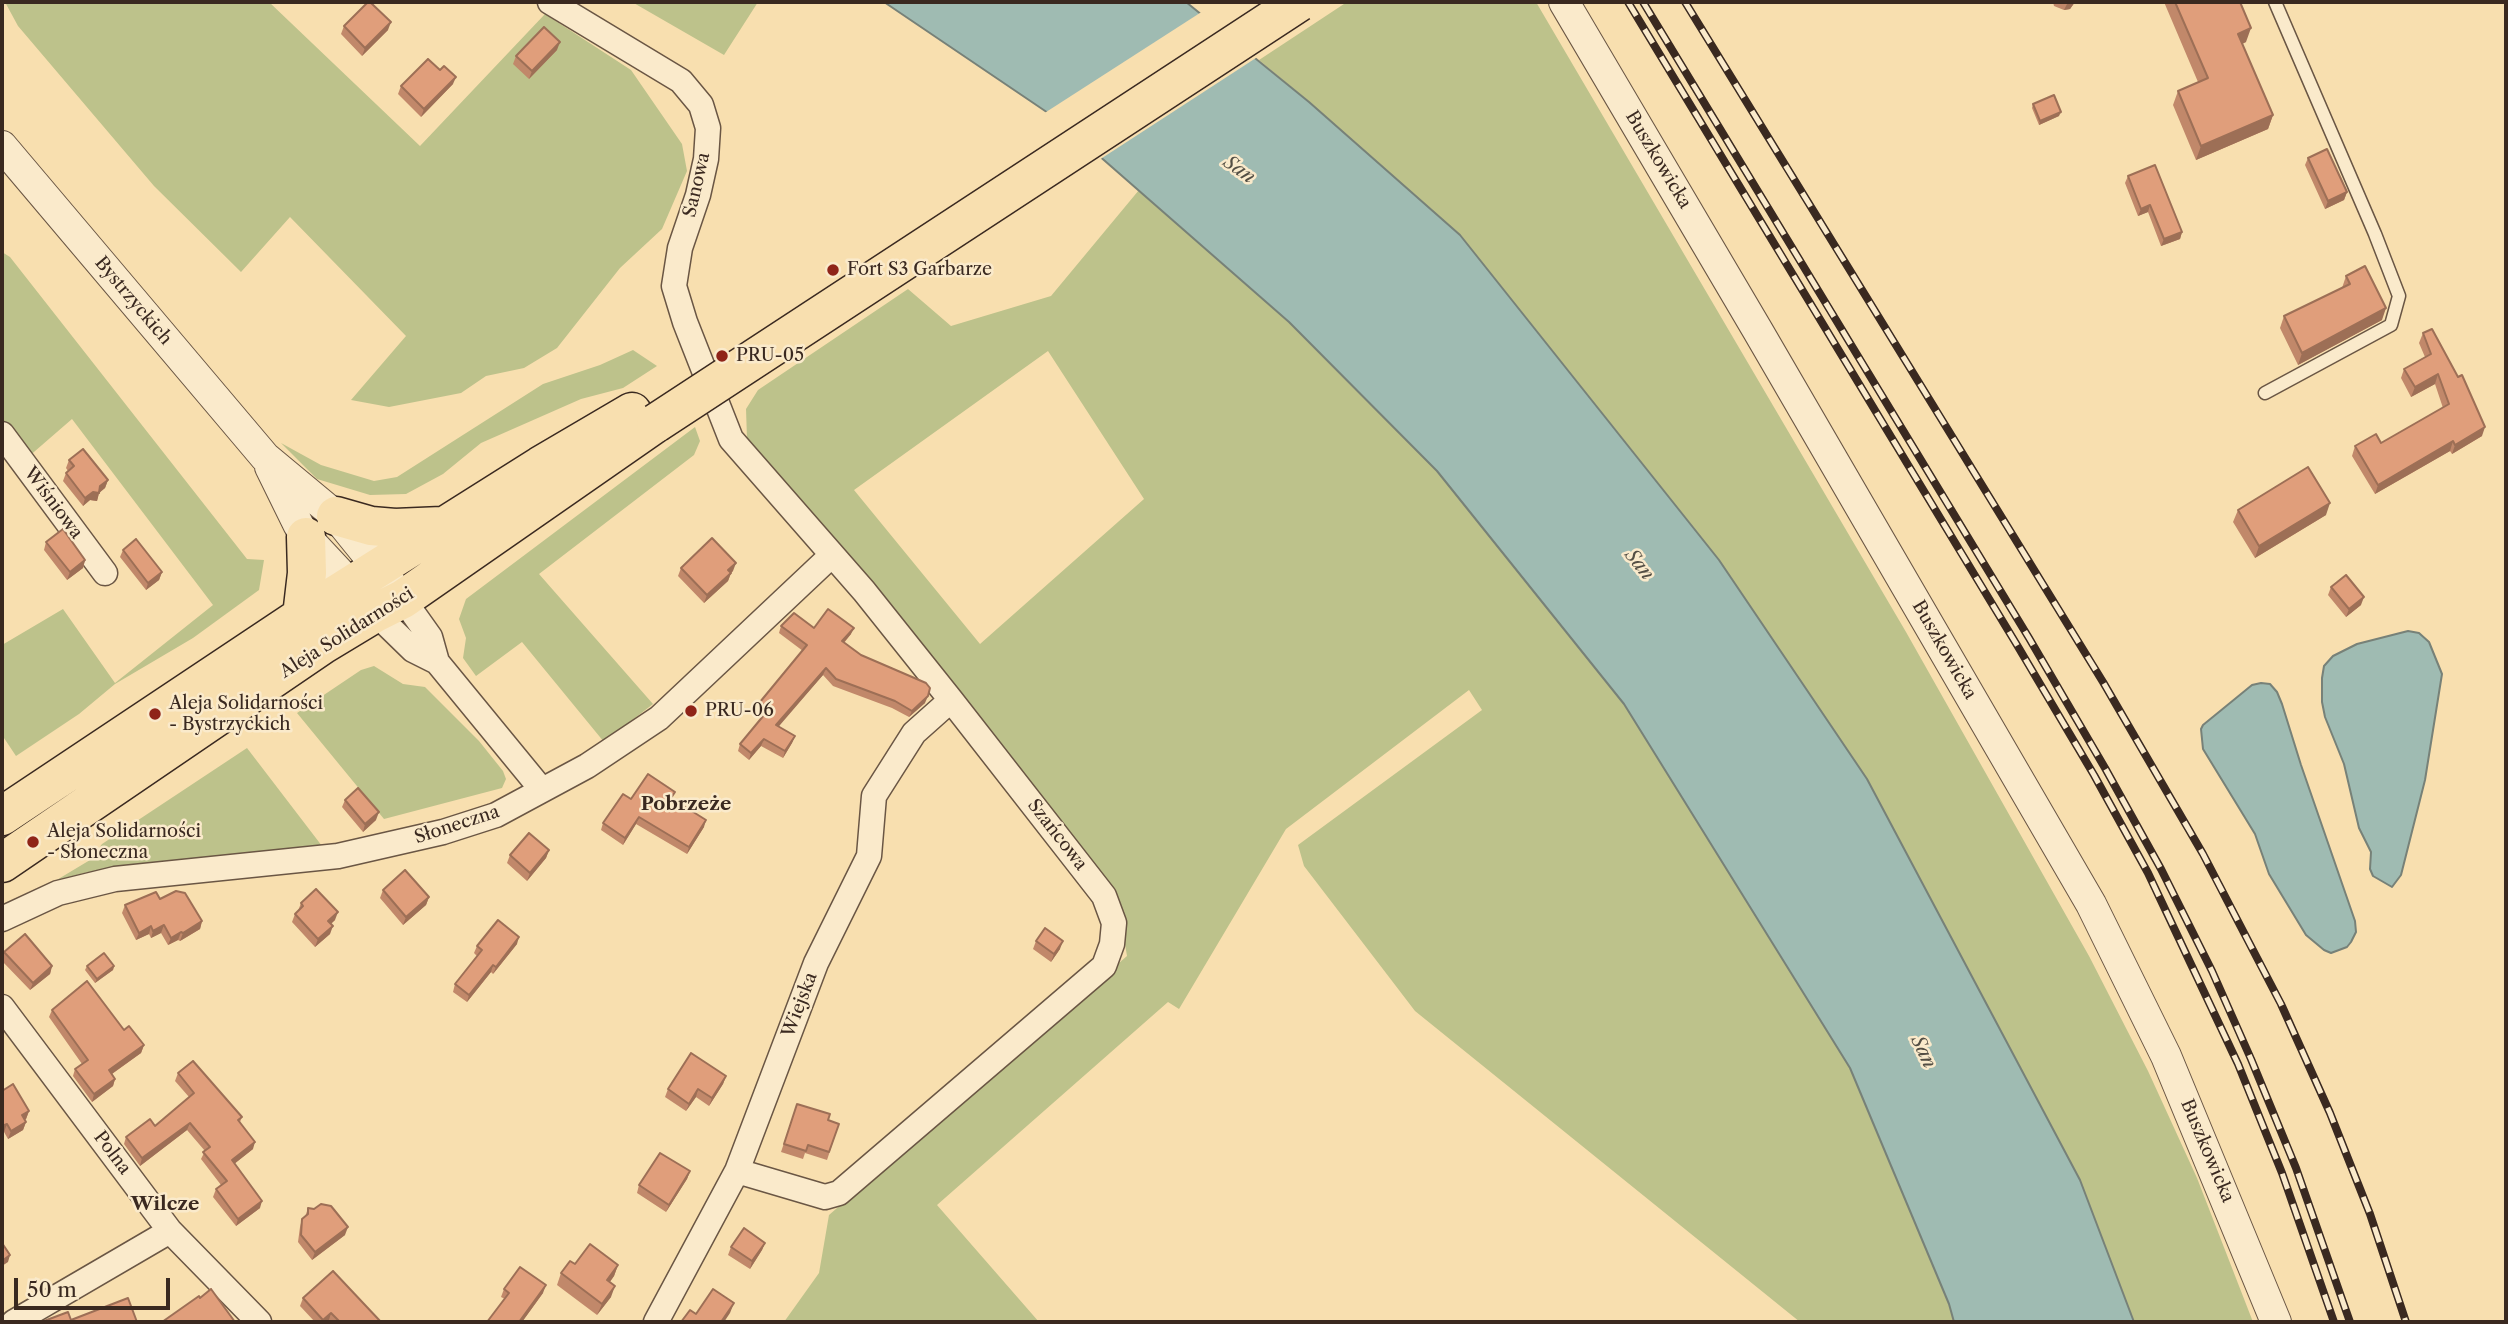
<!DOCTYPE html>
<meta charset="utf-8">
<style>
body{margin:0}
#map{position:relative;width:2508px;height:1324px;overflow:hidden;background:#f8dfaf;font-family:"Libre Caslon Text",serif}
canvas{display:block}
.frame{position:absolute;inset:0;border:4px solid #3a2920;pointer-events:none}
.scale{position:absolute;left:14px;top:1278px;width:156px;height:32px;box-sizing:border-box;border:4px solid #3a2920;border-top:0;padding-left:9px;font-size:21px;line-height:24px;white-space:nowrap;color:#3a2920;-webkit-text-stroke:5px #faeacb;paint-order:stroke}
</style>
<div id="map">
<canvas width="2508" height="1324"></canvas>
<div class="frame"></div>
<div class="scale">50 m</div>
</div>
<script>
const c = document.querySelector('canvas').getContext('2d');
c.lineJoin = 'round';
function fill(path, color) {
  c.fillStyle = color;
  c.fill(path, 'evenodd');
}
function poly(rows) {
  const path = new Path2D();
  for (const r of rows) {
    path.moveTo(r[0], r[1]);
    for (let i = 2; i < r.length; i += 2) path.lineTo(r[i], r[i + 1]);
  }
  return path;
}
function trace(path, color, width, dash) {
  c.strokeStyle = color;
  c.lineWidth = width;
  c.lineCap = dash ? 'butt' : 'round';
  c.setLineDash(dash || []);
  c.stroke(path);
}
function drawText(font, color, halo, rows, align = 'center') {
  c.font = font + ' "Libre Caslon Text",serif';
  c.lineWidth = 5;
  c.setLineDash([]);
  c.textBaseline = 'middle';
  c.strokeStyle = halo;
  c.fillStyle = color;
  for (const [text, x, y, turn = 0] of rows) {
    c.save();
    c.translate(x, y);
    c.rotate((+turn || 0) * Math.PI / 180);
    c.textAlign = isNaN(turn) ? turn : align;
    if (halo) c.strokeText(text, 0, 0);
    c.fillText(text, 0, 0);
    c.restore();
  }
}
const green = poly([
 [5,2,269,2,420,146,545,14,631,70,682,144,687,171,662,229,620,268,557,348,524,368,486,376,461,393,389,407,351,400,406,336,290,217,241,272,154,186,18,26],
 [632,2,758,2,724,55],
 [1347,2,1536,2,1906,632,2089,956,2148,1071,2197,1178,2253,1322,2134,1322,2080,1180,1867,780,1719,560,1460,235,1309,102,1259,60],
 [1139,190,1289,322,1437,471,1624,704,1850,1068,1949,1304,1954,1322,1800,1322,1415,1011,1304,866,1298,845,1482,710,1469,690,1286,829,1179,1009,1168,1002,937,1205,1039,1322,784,1322,819,1273,829,1215,1127,956,1119,909,747,439,746,409,758,390,908,289,951,326,1051,296],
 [1048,351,1144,499,980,644,854,490],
 [2,252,10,257,247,559,264,560,259,590,193,638,115,684,79,714,16,756,2,735,2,645,63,609,115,683,213,605,72,419,27,458,2,422],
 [633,350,657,366,623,388,581,399,481,443,443,474,406,494,370,495,317,479,281,443,321,465,374,481,397,477,543,384,600,365],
 [695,427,700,441,694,455,539,574,653,704,604,742,522,642,476,676,463,658,466,638,459,619,466,599],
 [374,666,403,684,425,687,479,741,503,771,506,779,502,788,384,819,297,713,361,670],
 [247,748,322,846,118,867,84,873,55,881,90,860,102,844]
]);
const water = poly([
 [884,2,1186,2,1309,102,1460,235,1719,560,1867,779,2080,1180,2134,1322,1954,1322,1949,1304,1850,1068,1624,704,1437,471,1289,322,1057,119,884,2],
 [2408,631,2419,633,2429,642,2442,674,2425,780,2401,875,2392,887,2373,876,2370,869,2371,852,2359,828,2344,764,2325,717,2322,702,2322,678,2324,666,2333,656,2357,644,2408,631],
 [2261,683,2270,684,2277,692,2282,704,2301,765,2355,921,2356,932,2351,942,2347,947,2331,953,2324,950,2306,935,2269,874,2255,834,2203,749,2201,729,2203,725,2252,685,2261,683]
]);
const pier = poly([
 [1203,11,1259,56,1099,160,1043,114]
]);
const service = poly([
 [2265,393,2391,325,2399,296,2375,234,2275,2]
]);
const minor = poly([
 [550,2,681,81,701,105,708,128,706,159,698,195,680,248,674,286,685,322,731,439,864,591,951,700,1104,896,1114,923,1112,944,1104,966,839,1193,825,1197,737,1171],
 [2,434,105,573],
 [403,599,430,637,437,662,542,790],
 [375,613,413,650,437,662],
 [2,919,58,893,115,879,338,856,443,832,496,815,587,766,659,718,832,555],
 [2,1007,170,1231,259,1322],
 [14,1322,170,1231],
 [656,1322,737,1171,816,963,869,856,874,796,914,733,951,700]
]);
const tertiary = poly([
 [1564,2,1758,331,2091,904,2166,1056,2276,1322],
 [2,146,265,457,336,516,391,584],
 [270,467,298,524,306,537,364,599]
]);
const trunk = poly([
 [336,516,371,526,395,528,442,526],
 [302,616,307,573,306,537],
 [2,816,302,616,540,466,632,412],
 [2,863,322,645,375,613,403,599,656,423]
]);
const rail = poly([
 [1628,2,2017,645,2094,775,2148,873,2238,1064,2282,1173,2334,1322],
 [1643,2,2029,638,2105,768,2161,869,2212,971,2251,1059,2296,1168,2350,1322],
 [1685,2,2103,682,2203,854,2281,1004,2330,1113,2370,1214,2406,1322]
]);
const trunkBridge = poly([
 [656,423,1299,2]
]);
const wall = poly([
 [2053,2,2075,2,2070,9,2064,10,2054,6],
 [2164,2,2240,2,2246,42,2242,44,2273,115,2268,129,2196,160,2173,105,2178,91,2198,82],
 [344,26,388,30,362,56,341,34],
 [557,50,529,79,513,64,516,56],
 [453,84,421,117,398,94,401,86],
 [2033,104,2059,116,2039,125,2032,108],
 [2308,158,2347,192,2344,200,2325,209,2305,165],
 [2128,176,2182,232,2180,239,2161,246,2148,212,2138,216,2125,183],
 [2346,276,2382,320,2298,365,2280,328,2284,316,2342,288],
 [2423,333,2482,436,2452,454,2450,451,2375,494,2352,456,2355,446,2381,443,2443,408,2435,384,2411,397,2401,378,2404,369,2425,357,2419,343],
 [69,460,108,480,105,488,99,493,97,501,90,500,83,506,63,481,66,473,68,471,66,468],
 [2238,510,2326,515,2255,558,2233,522],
 [46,542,85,560,83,568,67,580,44,550],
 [123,550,162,572,159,580,146,590,120,557],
 [681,568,733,571,731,573,728,581,704,603,678,576],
 [2331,587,2361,605,2346,617,2328,595],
 [781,626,814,628,851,634,844,643,925,703,909,717,892,708,833,686,823,675,778,726,795,736,792,743,783,758,761,746,749,760,738,751,740,744,764,715,757,709,760,702,803,651,779,633],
 [631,799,673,799,704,827,687,854,636,824,623,845,601,830,603,823],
 [345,800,376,820,363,832,342,807],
 [549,850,546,858,527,881,507,863,510,855],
 [383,890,429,897,426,905,403,925,380,898],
 [160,899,202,921,200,929,180,941,178,940,168,945,161,933,151,938,149,934,136,940,122,913,125,905],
 [301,903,335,920,331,924,330,934,315,947,292,922,295,914,298,911],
 [1036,941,1060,949,1051,962,1033,949],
 [517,944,493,974,491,972,467,1002,453,992,455,984,477,956,474,953,477,946],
 [4,952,52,966,50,974,30,990,2,961],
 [87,966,114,966,113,970,95,983,85,970],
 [52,1010,124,1030,144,1045,141,1053,112,1074,115,1079,113,1086,92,1102,73,1076,75,1069,82,1064,49,1017],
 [178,1073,242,1117,240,1122,253,1149,234,1164,260,1208,236,1226,213,1197,216,1189,221,1185,201,1159,205,1151,187,1130,140,1166,124,1144,126,1137,155,1126,189,1097,175,1081],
 [726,1076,723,1084,709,1106,696,1097,686,1111,665,1097,668,1089],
 [2,1091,29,1111,26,1119,24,1120,26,1122,23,1130,8,1139,4,1132,2,1133],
 [797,1104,828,1120,839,1124,827,1160,805,1153,803,1159,781,1152],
 [690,1171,687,1179,666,1212,637,1193,639,1185],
 [308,1208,345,1235,312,1260,298,1242,300,1227,302,1219,305,1217],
 [765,1243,762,1250,750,1269,728,1255,731,1247],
 [575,1264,618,1265,614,1276,610,1282,611,1297,597,1315,557,1285,561,1273],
 [504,1289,543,1293,522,1322,487,1322,505,1299,501,1297],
 [303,1298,381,1322,330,1322,329,1320,326,1322,315,1322,300,1306]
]);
const shadedWall = poly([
 [2068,2,2075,2,2070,9,2064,10],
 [391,22,388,30,362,56,365,48],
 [2251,28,2246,42,2233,48,2238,34],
 [560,42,557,50,529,79,532,71],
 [456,77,453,84,421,117,424,109],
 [2061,112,2059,116,2039,125,2040,121],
 [2273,115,2268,129,2196,160,2201,146],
 [2347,192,2344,200,2325,209,2328,201],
 [2150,205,2148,212,2138,216,2141,209],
 [2182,232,2180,239,2161,246,2164,239],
 [2386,308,2382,320,2298,365,2302,353],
 [2438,374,2435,384,2411,397,2415,387],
 [2485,427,2482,436,2452,454,2455,445],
 [2453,441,2450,451,2375,494,2378,485],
 [108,480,105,488,99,493,97,501,90,500,83,506,85,498],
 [2330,503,2326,515,2255,558,2259,546],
 [85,560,83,568,67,580,70,572],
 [736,563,733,571,725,578,728,570],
 [162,572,159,580,146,590,148,583],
 [731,573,728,581,704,603,707,595],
 [2364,597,2361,605,2346,617,2349,609],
 [854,628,851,634,839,648,842,641],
 [826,668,823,675,774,732,776,725],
 [928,696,925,703,909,717,912,711],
 [795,736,792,743,783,758,785,751],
 [764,739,761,746,749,760,751,753],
 [379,812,376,820,363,832,365,824],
 [639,817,636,824,623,845,625,838],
 [706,820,704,827,687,854,689,847],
 [549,850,546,858,527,881,530,873],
 [429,897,426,905,403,925,406,917],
 [338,912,335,920,325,929,328,921],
 [202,921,200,929,180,941,183,933],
 [164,925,161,933,151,938,153,931],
 [151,926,149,934,136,940,139,933],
 [333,926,330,934,315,947,318,939],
 [181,932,178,940,168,945,171,938],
 [519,937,517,944,493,974,496,967],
 [1063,941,1060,949,1051,962,1054,954],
 [493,965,491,972,467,1002,469,995],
 [52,966,50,974,30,990,33,983],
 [114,966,113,970,95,983,97,979],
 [144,1045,141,1053,106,1078,109,1070],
 [726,1076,723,1084,709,1106,712,1098],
 [115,1079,113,1086,92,1102,94,1094],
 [698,1089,696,1097,686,1111,689,1104],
 [29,1111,26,1119,19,1123,22,1115],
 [26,1122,23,1130,8,1139,11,1131],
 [190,1123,187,1130,140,1166,142,1158],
 [7,1124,4,1132,2,1133,2,1126],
 [255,1142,253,1149,229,1168,232,1160],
 [690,1171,687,1179,666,1212,669,1205],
 [262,1201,260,1208,236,1226,238,1219],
 [348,1227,345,1235,312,1260,315,1252],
 [765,1243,762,1250,750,1269,752,1261],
 [10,1255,8,1262,2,1266,2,1261],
 [618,1265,614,1276,603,1291,607,1280],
 [546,1285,543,1293,522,1322,519,1322],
 [615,1286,611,1297,597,1315,602,1304],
 [734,1303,730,1313,724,1322,721,1322],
 [331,1313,329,1320,326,1322,322,1322]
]);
const building = poly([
 [368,2,370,2,391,22,365,48,344,26,368,2],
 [2175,2,2240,2,2251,28,2238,34,2273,115,2201,146,2178,91,2208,78,2175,2],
 [544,27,560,42,532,71,516,56,544,27],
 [428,59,440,70,444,66,456,77,424,109,401,86,428,59],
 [2054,95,2061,112,2040,121,2033,104,2054,95],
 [2327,149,2347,192,2328,201,2308,158,2327,149],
 [2155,165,2182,232,2164,239,2150,205,2141,209,2128,176,2155,165],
 [2365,266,2386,308,2302,353,2284,316,2350,284,2346,276,2365,266],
 [2432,329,2458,377,2462,375,2485,427,2455,445,2453,441,2378,485,2355,446,2376,434,2381,443,2449,404,2438,374,2415,387,2404,369,2431,354,2423,333,2432,329],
 [83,449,108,480,100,486,99,493,93,492,85,498,66,473,74,466,69,460,83,449],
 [2308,467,2330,503,2259,546,2238,510,2308,467],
 [63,529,85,560,70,572,46,542,63,529],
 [712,538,736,563,728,570,731,573,707,595,681,568,712,538],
 [136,539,162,572,148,583,123,550,136,539],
 [2346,575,2364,597,2349,609,2331,587,2346,575],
 [828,609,854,628,842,641,861,655,926,683,930,688,928,696,912,711,895,701,836,679,826,668,776,725,795,736,785,751,764,739,751,753,740,744,769,709,760,702,807,645,781,626,794,613,814,628,828,609],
 [648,774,675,792,671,798,706,820,689,847,639,817,625,838,603,823,623,794,631,799,648,774],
 [358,788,379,812,365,824,345,800,358,788],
 [529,833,549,850,530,873,510,855,529,833],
 [405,870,429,897,406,917,383,890,405,870],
 [316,889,338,912,328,921,333,926,318,939,295,914,303,906,301,903,316,889],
 [176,891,185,893,202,921,183,933,181,932,171,938,164,925,153,931,151,926,139,933,125,905,156,892,160,899,176,891],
 [498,920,519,937,496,967,493,965,469,995,455,984,482,950,477,946,498,920],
 [1045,928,1063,941,1054,954,1036,941,1045,928],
 [25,934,52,966,33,983,4,952,25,934],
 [104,953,114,966,97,979,87,966,104,953],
 [87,981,124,1030,129,1026,144,1045,109,1070,115,1079,94,1094,75,1069,88,1060,52,1010,87,981],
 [691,1053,726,1076,712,1098,698,1089,689,1104,668,1089,691,1053],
 [193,1061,242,1117,238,1120,255,1142,232,1160,262,1201,238,1219,216,1189,227,1181,203,1152,210,1147,190,1123,142,1158,126,1137,150,1119,155,1126,194,1093,178,1073,193,1061],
 [13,1084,29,1111,22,1115,26,1122,11,1131,7,1124,2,1126,2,1091,13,1084],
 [797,1104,830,1114,828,1120,839,1124,829,1152,808,1145,806,1151,784,1144,797,1104],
 [660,1153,690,1171,669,1205,639,1185,660,1153],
 [321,1204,331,1206,348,1227,315,1252,301,1235,302,1219,308,1214,308,1208,314,1209,321,1204],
 [744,1228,765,1243,752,1261,731,1247,744,1228],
 [2,1243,10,1255,2,1261,2,1243],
 [590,1244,618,1265,607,1280,615,1286,602,1304,561,1273,570,1261,575,1264,590,1244],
 [520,1267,546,1285,519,1322,487,1322,509,1293,504,1289,520,1267],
 [333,1271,381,1322,340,1322,331,1313,323,1320,303,1298,333,1271],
 [211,1289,235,1322,162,1322,199,1296,200,1298,211,1289],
 [713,1289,734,1303,721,1322,681,1322,690,1310,696,1314,713,1289],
 [128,1298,137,1322,44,1322,44,1321,68,1312,71,1320,128,1298]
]);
const markers = [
 [833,270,7,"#8f2418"],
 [722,356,7,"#8f2418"],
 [691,711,7,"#8f2418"],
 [155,714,7,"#8f2418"],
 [33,842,7,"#8f2418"]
];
const streetNames = [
 ["Buszkowicka",1658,160,59],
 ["Sanowa",697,185,-77],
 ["Bystrzyckich",133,301,50],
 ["Wiśniowa",53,503,53],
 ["Aleja Solidarności",347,633,-32],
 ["Buszkowicka",1944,650,60],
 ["Słoneczna",457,825,-18],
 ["Szańcowa",1057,835,52],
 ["Wiejska",800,1005,-69],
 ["Buszkowicka",2207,1151,67],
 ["Polna",112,1153,53]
];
const poiNames = [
 ["Fort S3 Garbarze",847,270],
 ["PRU-05",736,356],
 ["Aleja Solidarności",169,704],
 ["- Bystrzyckich",169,725],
 ["PRU-06",705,711],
 ["Aleja Solidarności",47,832],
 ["- Słoneczna",47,853]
];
const waterNames = [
 ["San",1239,170,35],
 ["San",1639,565,51],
 ["San",1923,1052,64]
];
const neighbourhoodNames = [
 ["Pobrzeże",686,805],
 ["Wilcze",165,1205]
];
fill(green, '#bdc28b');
fill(water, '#9fbbb2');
trace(water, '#778178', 2);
fill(pier, '#f8dfaf');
trace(service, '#6a5644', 15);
trace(minor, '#6a5644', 27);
trace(tertiary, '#6a5644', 32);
trace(trunk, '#3a2920', 41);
trace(service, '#faeacb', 12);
trace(minor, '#faeacb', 24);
trace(tertiary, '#faeacb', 30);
trace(trunk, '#f8dfaf', 38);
trace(rail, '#3a2920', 8);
trace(rail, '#faeacb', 5, [16]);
trace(trunkBridge, '#3a2920', 41, []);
trace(trunkBridge, '#f8dfaf', 38);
fill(wall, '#c1886a');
fill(shadedWall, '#9d6f56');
fill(building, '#e09e7b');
trace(building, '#9d6f56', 2);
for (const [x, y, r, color] of markers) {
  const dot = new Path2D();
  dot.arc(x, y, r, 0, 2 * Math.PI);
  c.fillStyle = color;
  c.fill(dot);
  trace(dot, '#faeacb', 2.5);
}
drawText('18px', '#3a2920', '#faeacb', streetNames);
drawText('18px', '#3a2920', '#faeacb', poiNames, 'left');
drawText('italic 19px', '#534e44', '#faeacb', waterNames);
drawText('bold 19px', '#3a2920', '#faeacb', neighbourhoodNames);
</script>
